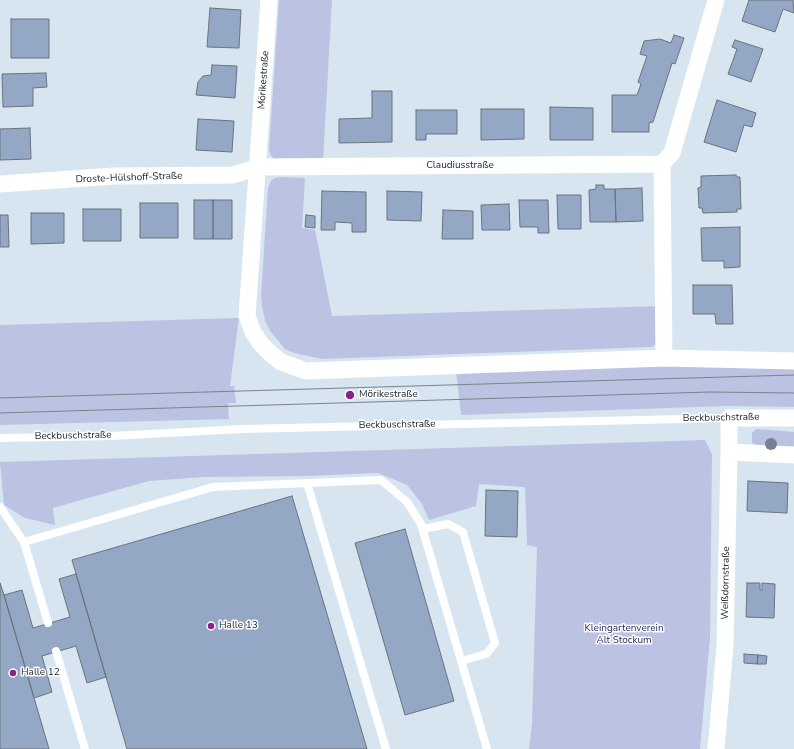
<!DOCTYPE html>
<meta charset="utf-8">
<style>
body{margin:0}
canvas{display:block;background:#d6e5f0}
</style>
<canvas width="794" height="749"></canvas>
<script>
const c = document.querySelector('canvas').getContext('2d');
c.lineJoin = 'round';
function fill(path, color) {
  c.fillStyle = color;
  c.fill(path, 'evenodd');
}
function poly(rows) {
  const path = new Path2D();
  for (const r of rows) {
    path.moveTo(r[0], r[1]);
    for (let i = 2; i < r.length; i += 2) path.lineTo(r[i], r[i + 1]);
  }
  return path;
}
function trace(path, color, width, dash) {
  c.strokeStyle = color;
  c.lineWidth = width;
  c.lineCap = dash ? 'butt' : 'round';
  c.setLineDash(dash || []);
  c.stroke(path);
}
function drawText(font, color, halo, rows, align = 'center') {
  c.font = font + ' "Nunito Sans",sans-serif';
  c.lineWidth = 3;
  c.setLineDash([]);
  c.textBaseline = 'middle';
  c.strokeStyle = halo;
  c.fillStyle = color;
  for (const [text, x, y, turn = 0] of rows) {
    c.save();
    c.translate(x, y);
    c.rotate((+turn || 0) * Math.PI / 180);
    c.textAlign = isNaN(turn) ? turn : align;
    if (halo) c.strokeText(text, 0, 0);
    c.fillText(text, 0, 0);
    c.restore();
  }
}
const green = poly([
 [279,0,332,0,323,161,274,159,270,154,269,149],
 [282,177,305,178,302,228,315,230,332,316,661,306,657,344,651,347,322,359,294,353,285,349,271,332,265,321,262,306,261,295,268,188,271,181,274,178],
 [239,318,230,386,234,386,236,403,228,403,229,419,0,425,0,325],
 [794,363,794,407,727,406,461,415,456,371],
 [756,429,794,432,794,450,758,446,752,443,752,433],
 [705,440,712,454,710,638,700,749,529,749,532,724,537,547,527,545,525,487,479,484,476,506,429,520,422,504,407,485,378,473,308,476,204,477,149,481,53,508,55,525,25,518,4,505,0,462]
]);
const building = poly([
 [749,0,793,0,794,13,783,9,775,32,742,21,749,0],
 [210,8,241,10,239,48,207,47,210,8],
 [11,19,49,19,49,58,11,58,11,19],
 [674,35,684,38,675,64,672,63,653,122,649,123,649,132,612,132,612,95,637,95,641,84,638,82,647,56,640,54,644,41,660,39,671,43,674,35],
 [735,40,763,49,751,82,728,74,737,49,732,47,735,40],
 [212,65,237,66,235,98,196,95,198,82,203,76,211,75,212,65],
 [46,73,47,87,33,88,33,106,3,107,2,74,46,73],
 [372,91,392,91,392,142,339,143,339,119,372,118,372,91],
 [717,100,756,113,752,127,744,125,736,152,704,142,717,100],
 [550,107,593,108,593,140,550,140,550,107],
 [481,109,524,109,524,139,481,140,481,109],
 [416,110,457,110,457,134,426,134,426,140,416,140,416,110],
 [198,119,234,121,232,152,196,150,198,119],
 [30,128,31,159,0,160,0,129,30,128],
 [736,175,736,177,740,177,741,209,737,209,737,212,703,213,702,208,699,208,698,188,701,187,701,176,736,175],
 [596,185,604,185,604,189,615,189,616,222,590,222,589,190,596,189,596,185],
 [642,188,643,221,616,222,615,189,642,188],
 [322,191,366,192,366,232,352,232,352,223,335,222,335,230,321,230,322,191],
 [387,191,422,192,421,221,387,220,387,191],
 [557,195,581,195,581,229,558,229,557,195],
 [194,200,213,200,213,239,194,239,194,200],
 [213,200,232,200,232,239,213,239,213,200],
 [519,200,548,200,549,233,538,233,538,227,520,227,519,200],
 [140,203,178,203,178,238,140,238,140,203],
 [509,204,510,230,482,230,481,205,509,204],
 [83,209,121,209,121,241,83,241,83,209],
 [443,210,473,211,473,239,442,239,443,210],
 [31,213,64,213,64,243,31,244,31,213],
 [0,215,8,215,9,247,0,247,0,215],
 [306,215,315,216,315,228,305,227,306,215],
 [740,227,740,267,724,268,724,261,702,261,701,228,740,227],
 [693,285,732,285,733,324,716,324,715,314,693,314,693,285],
 [748,481,788,483,787,513,747,511,748,481],
 [486,490,518,491,517,537,485,536,486,490],
 [292,496,367,749,127,749,72,560,292,496],
 [405,529,454,701,405,715,355,543,405,529],
 [76,574,106,677,87,683,76,646,42,656,52,692,34,698,4,595,22,590,33,628,70,617,59,579,76,574],
 [0,583,4,595,49,749,0,749,0,583],
 [747,583,760,583,760,590,762,590,762,583,775,584,774,618,746,617,747,583],
 [744,654,758,655,757,664,744,663,744,654],
 [758,655,767,656,766,664,757,664,758,655]
]);
const lane = poly([
 [0,438,112,436,242,429,729,418],
 [307,483,386,749],
 [0,507,24,542],
 [423,529,448,524,463,532,495,643,486,654,461,661],
 [48,623,24,542,213,487,381,480,407,502,421,524,487,749],
 [56,651,85,749]
]);
const street = poly([
 [269,0,247,316,253,332,261,344,271,354,281,362,306,371,664,358,794,361],
 [662,164,664,358],
 [0,184,114,176,233,175,258,167,662,164,672,153,716,0],
 [729,452,794,455],
 [716,749,725,646,729,452,729,418,794,418]
]);
const tram = poly([
 [0,398,794,375],
 [0,413,710,392,794,393]
]);
const trees = [
 [771,444]
];
const markers = [
 [350,395,5,"#8d2387"],
 [211,626,4,"#8d2387"],
 [13,673,4,"#8d2387"]
];
const streetNames = [
 ["Mörikestraße",264,80,-86],
 ["Claudiusstraße",460,166],
 ["Droste-Hülshoff-Straße",129,178,-2],
 ["Beckbuschstraße",721,418,-1],
 ["Beckbuschstraße",397,425,-1],
 ["Beckbuschstraße",73,436,-1],
 ["Weißdornstraße",726,583,-89]
];
const poiNames = [
 ["Mörikestraße",359,395],
 ["Halle 13",219,626],
 ["Halle 12",21,673]
];
const parkNames = [
 ["Kleingartenverein",624,629],
 ["Alt Stockum",624,641]
];
fill(green, '#bcc3e2');
fill(building, '#94a8c5');
trace(building, '#6a737f', 1);
trace(lane, '#fff', 8);
trace(street, '#fff', 17);
trace(tram, '#79838a', 1);
c.fillStyle = '#76809c';
for (const [x, y] of trees) {
  c.beginPath();
  c.arc(x, y, 6, 0, 2 * Math.PI);
  c.fill();
}
for (const [x, y, r, color] of markers) {
  const dot = new Path2D();
  dot.arc(x, y, r, 0, 2 * Math.PI);
  c.fillStyle = color;
  c.fill(dot);
  trace(dot, '#fff', 1.5);
}
drawText('10px', '#23282c', '#fff', streetNames);
drawText('10px', '#23282c', '#fff', poiNames, 'left');
drawText('10px', '#272d58', '#fff', parkNames);
</script>
